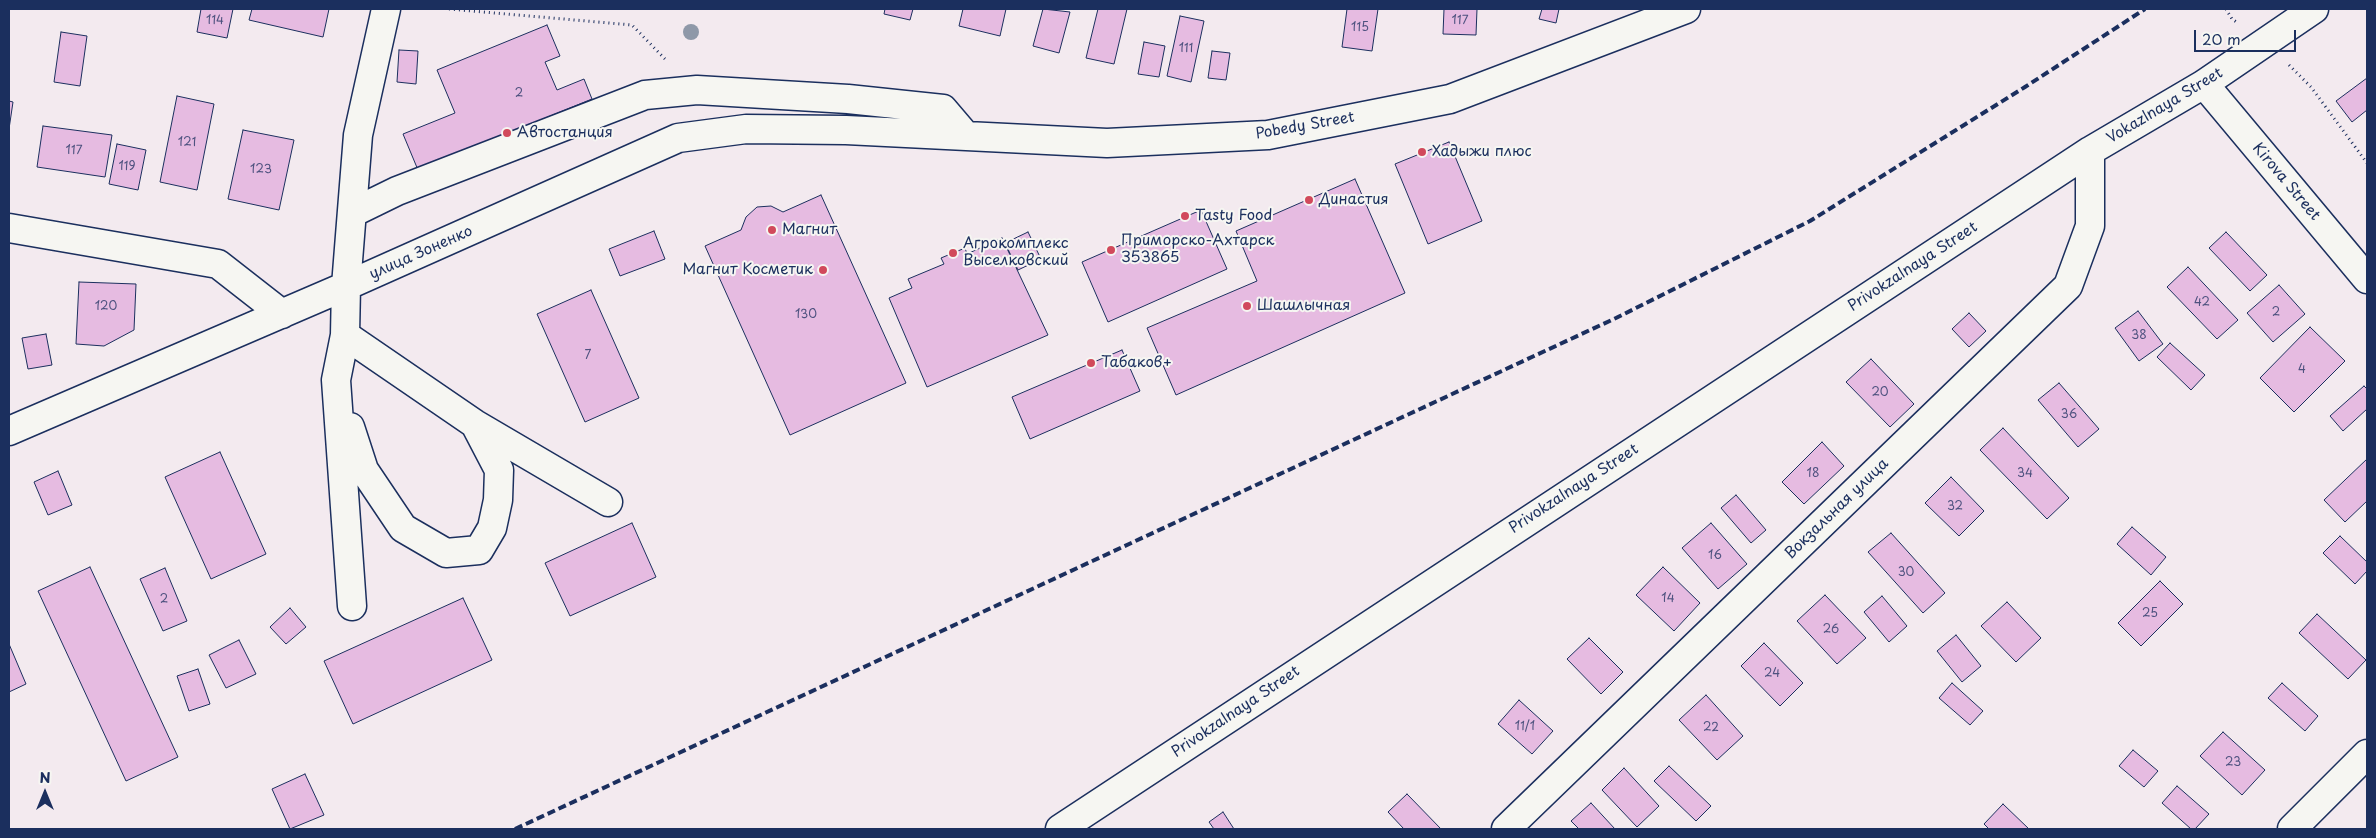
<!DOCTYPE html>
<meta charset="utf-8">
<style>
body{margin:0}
#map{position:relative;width:2376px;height:838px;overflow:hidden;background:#f3eaef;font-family:"Playpen Sans",sans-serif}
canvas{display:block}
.frame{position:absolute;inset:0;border:10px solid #1b2f5e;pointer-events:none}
.north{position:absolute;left:20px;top:768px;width:50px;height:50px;-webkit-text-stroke:4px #f6f6f2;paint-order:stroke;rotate:0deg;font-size:14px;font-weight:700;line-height:20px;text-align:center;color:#1b2f5e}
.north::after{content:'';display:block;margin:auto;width:18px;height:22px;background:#1b2f5e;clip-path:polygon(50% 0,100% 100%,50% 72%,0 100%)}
.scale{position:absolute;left:2194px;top:30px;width:102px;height:22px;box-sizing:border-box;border:2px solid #1b2f5e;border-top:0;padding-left:6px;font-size:15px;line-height:18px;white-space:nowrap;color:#1b2f5e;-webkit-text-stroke:4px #f6f6f2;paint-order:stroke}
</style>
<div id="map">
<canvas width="2376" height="838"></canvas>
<div class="frame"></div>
<div class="north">N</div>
<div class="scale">20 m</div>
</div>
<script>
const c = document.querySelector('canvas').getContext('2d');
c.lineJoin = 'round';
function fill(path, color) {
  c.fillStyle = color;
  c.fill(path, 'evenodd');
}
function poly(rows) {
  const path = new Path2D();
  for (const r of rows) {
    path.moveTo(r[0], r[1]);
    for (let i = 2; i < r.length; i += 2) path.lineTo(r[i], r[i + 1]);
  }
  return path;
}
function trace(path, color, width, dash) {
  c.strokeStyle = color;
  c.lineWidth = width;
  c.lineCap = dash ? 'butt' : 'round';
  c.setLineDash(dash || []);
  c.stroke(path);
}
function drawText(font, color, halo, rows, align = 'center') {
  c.font = font + ' "Playpen Sans",sans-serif';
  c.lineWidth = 4;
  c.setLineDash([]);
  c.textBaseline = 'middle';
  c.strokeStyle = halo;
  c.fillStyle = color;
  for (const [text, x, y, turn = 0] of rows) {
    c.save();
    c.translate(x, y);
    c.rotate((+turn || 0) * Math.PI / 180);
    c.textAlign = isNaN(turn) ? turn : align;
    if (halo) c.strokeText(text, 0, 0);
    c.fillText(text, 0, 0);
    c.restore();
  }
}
const building = poly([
 [201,9,233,9,227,38,197,32,201,9],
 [252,9,329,9,323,37,249,20,252,9],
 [885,9,913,9,910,20,884,14,885,9],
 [963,9,1006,9,1000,36,959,26,963,9],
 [1043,9,1070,12,1059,53,1033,46,1043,9],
 [1098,9,1127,9,1114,64,1086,58,1098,9],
 [1347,9,1378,9,1372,51,1342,47,1347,9],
 [1444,9,1477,9,1476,35,1443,34,1444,9],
 [1542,9,1559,9,1556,23,1539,19,1542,9],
 [1180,16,1204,21,1191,82,1167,76,1180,16],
 [547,25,560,56,545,62,557,90,584,79,592,99,418,170,403,134,455,113,437,70,547,25],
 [61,32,87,36,80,86,54,82,61,32],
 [1144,42,1165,46,1159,77,1138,74,1144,42],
 [399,50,418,51,416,84,397,82,399,50],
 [1212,51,1230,53,1226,80,1208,78,1212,51],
 [2367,78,2367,110,2352,122,2336,101,2367,78],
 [177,96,214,104,197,190,160,182,177,96],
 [9,101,13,102,9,129,9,101],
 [43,126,112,135,105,177,37,167,43,126],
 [243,130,294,140,279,210,228,199,243,130],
 [1449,142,1482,221,1428,244,1395,164,1449,142],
 [117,144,146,150,138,190,109,184,117,144],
 [1355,179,1405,293,1176,395,1147,328,1257,281,1236,231,1355,179],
 [821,195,906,383,790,435,705,246,741,230,746,217,757,207,771,206,783,212,821,195],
 [1201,210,1227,269,1108,322,1082,262,1201,210],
 [654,231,665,259,620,276,609,249,654,231],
 [1028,232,1041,259,1018,270,1005,243,1028,232],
 [2226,232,2267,275,2250,291,2209,248,2226,232],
 [1002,238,1048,335,927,387,889,298,912,288,908,279,944,264,941,258,965,248,967,254,1002,238],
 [2188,267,2238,320,2217,339,2167,287,2188,267],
 [79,282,136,284,134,330,104,346,76,344,79,282],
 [2279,285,2305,314,2273,342,2247,313,2279,285],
 [591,290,639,398,585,422,537,314,591,290],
 [2138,311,2163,344,2139,361,2115,328,2138,311],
 [1969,313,1986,331,1969,347,1952,329,1969,313],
 [2310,327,2345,361,2294,412,2260,378,2310,327],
 [46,334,52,365,28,369,22,338,46,334],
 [2170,343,2205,375,2191,390,2157,357,2170,343],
 [1122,350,1140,391,1030,439,1012,397,1122,350],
 [1871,359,1914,404,1890,427,1846,382,1871,359],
 [2059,383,2099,429,2078,447,2038,400,2059,383],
 [2364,386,2367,389,2367,409,2343,431,2330,416,2364,386],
 [2003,428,2069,498,2047,519,1980,450,2003,428],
 [1822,442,1844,466,1804,504,1782,482,1822,442],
 [220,452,266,554,211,579,165,477,220,452],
 [2367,459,2367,501,2345,522,2324,500,2367,459],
 [58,471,72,505,48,515,34,482,58,471],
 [1951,477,1984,511,1959,536,1925,503,1951,477],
 [1736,495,1766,530,1751,543,1721,508,1736,495],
 [632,523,656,577,570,616,545,563,632,523],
 [1711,523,1747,564,1718,589,1682,548,1711,523],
 [2132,527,2166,557,2151,575,2117,544,2132,527],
 [1891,533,1945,593,1923,613,1868,552,1891,533],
 [2340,536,2367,562,2367,571,2355,584,2323,553,2340,536],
 [90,567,178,757,126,781,38,591,90,567],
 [1663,567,1700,603,1674,631,1636,595,1663,567],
 [165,568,187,621,163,631,140,579,165,568],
 [2160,581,2183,604,2141,646,2118,623,2160,581],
 [1825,595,1866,638,1837,664,1797,621,1825,595],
 [1882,596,1907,626,1889,642,1864,612,1882,596],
 [463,598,492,660,353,724,324,661,463,598],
 [2007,602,2041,638,2016,662,1981,626,2007,602],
 [290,608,306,627,286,644,270,627,290,608],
 [2317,614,2366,660,2348,679,2299,633,2317,614],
 [1956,635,1981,666,1962,682,1937,651,1956,635],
 [1589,638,1623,672,1601,694,1567,659,1589,638],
 [239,640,256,674,226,688,209,655,239,640],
 [1764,643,1803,683,1780,706,1741,666,1764,643],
 [9,644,26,684,9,692,9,644],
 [198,669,210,704,189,711,177,676,198,669],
 [1952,683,1983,711,1970,725,1939,698,1952,683],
 [2282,683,2318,716,2305,731,2268,698,2282,683],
 [1706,695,1743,736,1717,760,1679,720,1706,695],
 [1519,700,1553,731,1532,754,1498,724,1519,700],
 [2223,732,2265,770,2242,795,2200,756,2223,732],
 [2133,750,2158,771,2144,787,2119,766,2133,750],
 [1669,766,1711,806,1696,821,1654,781,1669,766],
 [1624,768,1659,806,1637,827,1602,790,1624,768],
 [305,774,324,815,290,829,272,789,305,774],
 [2177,786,2209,814,2195,829,2191,829,2162,803,2177,786],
 [1407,794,1441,829,1404,829,1388,812,1407,794],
 [1591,803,1615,829,1579,829,1571,821,1591,803],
 [2003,804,2029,829,1989,829,1984,824,2003,804],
 [1223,812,1234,829,1214,829,1209,822,1223,812]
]);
const path = poly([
 [449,9,632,25,667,61],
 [2226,9,2232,19,2238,23],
 [2289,65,2311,87,2367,163]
]);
const minor = poly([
 [2204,84,2367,279],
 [352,213,397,191,645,95,697,90,848,99,943,109,966,136],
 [9,228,218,264,282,314],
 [345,335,475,424,608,502],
 [350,427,364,470,403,528,446,553,479,550,492,528,498,500,499,470,475,424],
 [9,431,346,286,678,138,746,129,846,130,1107,143,1268,135,1450,99,1686,9],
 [352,606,336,380,345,335,346,286,358,135,386,9],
 [1060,829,2090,151,2204,84,2314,9],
 [1506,829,2068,286,2090,226,2090,151],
 [2292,829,2367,754]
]);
const rail = poly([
 [515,829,1616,318,1810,221,2025,87,2145,9]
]);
const trees = [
 [691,32]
];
const markers = [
 [507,133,5,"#d1495b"],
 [1422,152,5,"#d1495b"],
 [1309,200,5,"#d1495b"],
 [1185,216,5,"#d1495b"],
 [772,230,5,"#d1495b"],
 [1111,250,5,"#d1495b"],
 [953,253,5,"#d1495b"],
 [823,270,5,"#d1495b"],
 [1247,306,5,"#d1495b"],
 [1091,363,5,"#d1495b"]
];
const numberNames = [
 ["114",215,21],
 ["117",1460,21],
 ["115",1360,28],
 ["111",1186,49],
 ["2",519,94],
 ["121",187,143],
 ["117",74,151],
 ["119",127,167],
 ["123",261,170],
 ["42",2202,303],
 ["120",106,307],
 ["2",2276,313],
 ["130",806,315],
 ["38",2139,336],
 ["7",588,356],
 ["4",2302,370],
 ["20",1880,393],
 ["36",2069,415],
 ["18",1813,474],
 ["34",2025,474],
 ["32",1955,507],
 ["16",1715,556],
 ["30",1906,573],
 ["14",1668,599],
 ["2",164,600],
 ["25",2150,614],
 ["26",1831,630],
 ["24",1772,674],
 ["11/1",1525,727],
 ["22",1711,728],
 ["23",2233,763]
];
const streetNames = [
 ["Vokazlnaya Street",2165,106,-31],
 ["Pobedy Street",1305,126,-10],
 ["Kirova Street",2286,182,50],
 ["улица Зоненко",421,253,-24],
 ["Privokzalnaya Street",1913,267,-33],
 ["Privokzalnaya Street",1574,489,-33],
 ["Вокзальная улица",1837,509,-44],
 ["Privokzalnaya Street",1236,712,-34]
];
const poiNames = [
 ["Автостанция",517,133],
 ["Хадыжи плюс",1432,152],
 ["Династия",1319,200],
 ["Tasty Food",1195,216],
 ["Магнит",782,230],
 ["Приморско-Ахтарск",1121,241],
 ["353865",1121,258],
 ["Агрокомплекс",963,244],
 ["Выселковский",963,261],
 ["Магнит Косметик",813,270,"right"],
 ["Шашлычная",1257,306],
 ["Табаков+",1101,363]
];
fill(building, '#e6bbe1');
trace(building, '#1b2f5e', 1);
trace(minor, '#1b2f5e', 31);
trace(path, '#1b2f5e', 3, [1, 4]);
trace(minor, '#f6f6f2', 28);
trace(rail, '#1b2f5e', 4, [8, 4]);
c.fillStyle = '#8e98a8';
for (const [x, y] of trees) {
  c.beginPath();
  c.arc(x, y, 8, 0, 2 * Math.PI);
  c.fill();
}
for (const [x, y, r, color] of markers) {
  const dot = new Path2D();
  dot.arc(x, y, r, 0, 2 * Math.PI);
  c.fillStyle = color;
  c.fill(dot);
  trace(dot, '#f6f6f2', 2);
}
drawText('12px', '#4e527f', null, numberNames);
drawText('15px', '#1b2f5e', '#f6f6f2', streetNames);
drawText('15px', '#1b2f5e', '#f6f6f2', poiNames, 'left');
</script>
